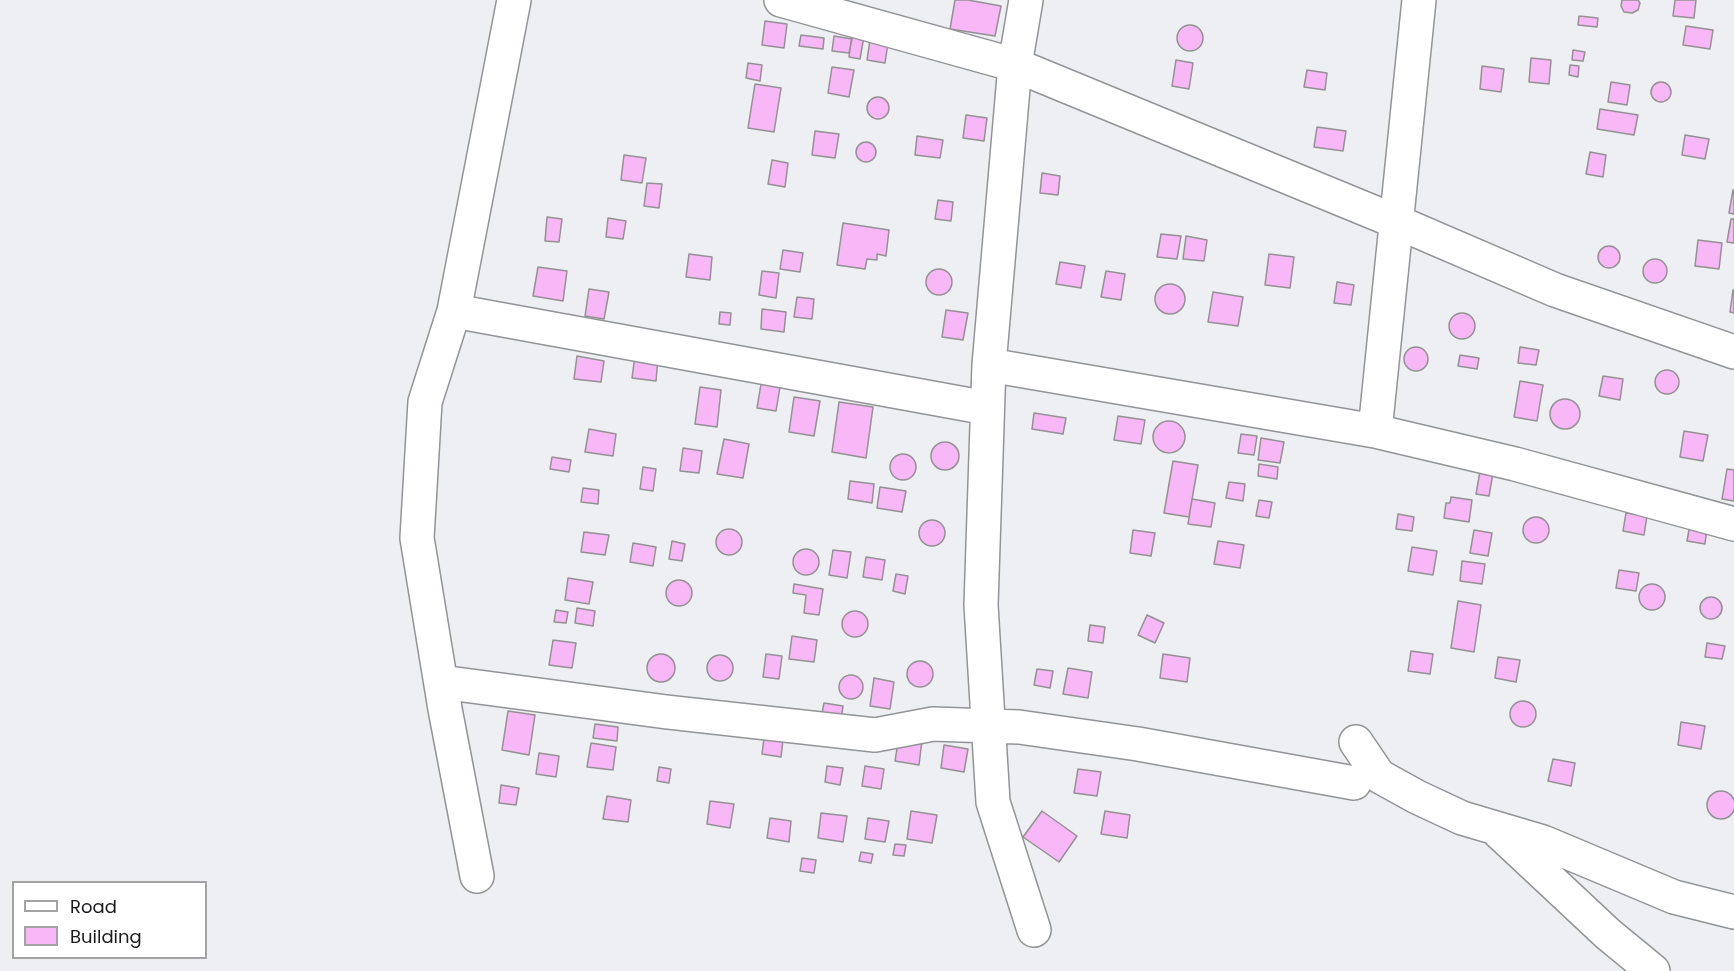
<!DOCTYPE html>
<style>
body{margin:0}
#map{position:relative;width:1734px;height:971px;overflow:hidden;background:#eeeff2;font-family:Poppins,sans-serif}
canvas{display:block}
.legend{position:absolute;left:12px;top:881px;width:195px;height:78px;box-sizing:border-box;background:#fff;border:2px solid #a3a3a4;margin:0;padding:8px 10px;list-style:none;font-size:18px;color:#191a1b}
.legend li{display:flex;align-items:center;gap:12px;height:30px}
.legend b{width:30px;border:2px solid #a3a3a4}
</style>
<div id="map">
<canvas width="1734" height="971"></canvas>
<ul class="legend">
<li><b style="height:8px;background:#fff"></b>Road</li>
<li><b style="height:16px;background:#f8b7f6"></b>Building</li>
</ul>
</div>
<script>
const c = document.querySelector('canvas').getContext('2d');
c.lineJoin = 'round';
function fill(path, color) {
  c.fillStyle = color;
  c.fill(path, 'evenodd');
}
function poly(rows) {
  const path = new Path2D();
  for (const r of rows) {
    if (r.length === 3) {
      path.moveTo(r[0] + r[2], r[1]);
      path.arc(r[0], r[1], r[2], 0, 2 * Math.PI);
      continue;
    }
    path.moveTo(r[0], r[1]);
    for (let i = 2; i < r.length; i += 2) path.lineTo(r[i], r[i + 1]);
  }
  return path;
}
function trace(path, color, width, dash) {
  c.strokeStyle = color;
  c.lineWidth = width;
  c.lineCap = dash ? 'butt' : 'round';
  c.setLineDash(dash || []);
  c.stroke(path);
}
const building = poly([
 [955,0,968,0,1001,6,995,36,950,29,955,0],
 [1622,0,1638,0,1640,3,1638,10,1632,13,1624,12,1621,6,1622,0],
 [1675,0,1696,0,1694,18,1673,16,1675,0],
 [1579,16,1598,18,1597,27,1578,25,1579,16],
 [765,21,787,24,784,48,762,45,765,21],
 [1190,38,13],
 [1686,26,1713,30,1710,49,1683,45,1686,26],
 [852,34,864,36,860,59,849,57,852,34],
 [801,35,824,38,823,49,799,46,801,35],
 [834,36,852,39,849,53,832,51,834,36],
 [870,40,888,43,885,63,867,60,870,40],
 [1573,50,1585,52,1583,61,1572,60,1573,50],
 [1531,58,1551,60,1549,84,1529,82,1531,58],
 [1176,60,1193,63,1189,89,1172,86,1176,60],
 [748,63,762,65,760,81,746,78,748,63],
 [1570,65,1579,66,1578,77,1569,75,1570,65],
 [1482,66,1504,69,1501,92,1480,89,1482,66],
 [832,67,854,70,849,97,828,93,832,67],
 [1307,70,1327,73,1325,90,1304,87,1307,70],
 [1661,92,10],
 [1611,82,1630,85,1627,105,1608,102,1611,82],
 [755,84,781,88,774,132,748,128,755,84],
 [878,108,11],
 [1600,109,1638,115,1634,135,1597,129,1600,109],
 [966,115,987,118,984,141,963,138,966,115],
 [1317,127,1346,131,1343,151,1314,147,1317,127],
 [815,131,839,134,835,158,812,155,815,131],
 [1685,135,1709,139,1705,159,1682,155,1685,135],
 [917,136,943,140,940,158,915,155,917,136],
 [866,152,10],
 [1590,152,1606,155,1603,177,1586,174,1590,152],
 [624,155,646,158,642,183,621,180,624,155],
 [772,160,788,163,785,187,768,184,772,160],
 [1042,173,1060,176,1058,195,1040,193,1042,173],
 [647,183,662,184,659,208,644,206,647,183],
 [1733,190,1734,190,1734,214,1729,213,1733,190],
 [938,200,953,202,951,221,935,219,938,200],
 [547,217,562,219,559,242,545,241,547,217],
 [608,218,626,221,623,239,606,237,608,218],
 [1731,219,1734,219,1734,243,1727,242,1731,219],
 [843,223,889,230,886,256,877,254,877,260,867,259,865,269,837,265,843,223],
 [1161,234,1181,236,1177,259,1157,257,1161,234],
 [1186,236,1207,240,1204,261,1183,259,1186,236],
 [1698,240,1722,243,1719,269,1695,266,1698,240],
 [1609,257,11],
 [783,250,803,253,800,272,780,269,783,250],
 [689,254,712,257,710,280,686,277,689,254],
 [1269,254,1294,257,1290,288,1265,285,1269,254],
 [1655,271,12],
 [1060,262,1085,266,1081,288,1056,284,1060,262],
 [538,267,567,271,563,301,533,296,538,267],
 [939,282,13],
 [762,271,779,273,776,298,759,295,762,271],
 [1106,271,1125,274,1121,300,1101,297,1106,271],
 [1337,282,1354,285,1351,305,1334,303,1337,282],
 [1170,299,15],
 [589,289,609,292,604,319,585,316,589,289],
 [1733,290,1734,290,1734,313,1730,312,1733,290],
 [1213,292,1243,297,1238,326,1208,322,1213,292],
 [797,297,814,299,812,319,794,317,797,297],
 [762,309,786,312,784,332,761,329,762,309],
 [946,310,968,313,963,340,942,337,946,310],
 [720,312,731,313,730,325,719,324,720,312],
 [1462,326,13],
 [1416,359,12],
 [1520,347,1539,350,1536,365,1518,363,1520,347],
 [635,355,658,357,656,381,632,378,635,355],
 [1460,355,1479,358,1477,369,1458,366,1460,355],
 [577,356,604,361,601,382,574,379,577,356],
 [1667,382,12],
 [1603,376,1623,379,1620,400,1599,396,1603,376],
 [1520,381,1543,385,1537,421,1514,417,1520,381],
 [761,384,780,387,776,411,757,408,761,384],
 [700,387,721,390,717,427,695,424,700,387],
 [794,397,820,401,814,436,789,432,794,397],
 [1565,414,15],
 [839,402,873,407,866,458,832,452,839,402],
 [1034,413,1066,418,1063,434,1032,429,1034,413],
 [1118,416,1145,420,1141,444,1114,440,1118,416],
 [1169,437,16],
 [589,429,616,434,613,456,585,452,589,429],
 [1684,431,1708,435,1703,461,1680,457,1684,431],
 [1241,434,1257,436,1254,455,1238,453,1241,434],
 [1261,438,1284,442,1280,463,1258,460,1261,438],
 [724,439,749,444,743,478,717,474,724,439],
 [945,456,14],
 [683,448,702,451,699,473,680,471,683,448],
 [903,467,13],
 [552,457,571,460,569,472,550,469,552,457],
 [1173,461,1198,465,1189,517,1164,513,1173,461],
 [1259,464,1278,467,1277,479,1258,476,1259,464],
 [643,467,656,469,653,491,640,489,643,467],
 [1727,469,1734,470,1734,501,1722,499,1727,469],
 [1480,471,1493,473,1489,496,1476,494,1480,471],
 [850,481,874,484,872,503,848,499,850,481],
 [1229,482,1245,484,1243,501,1226,498,1229,482],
 [880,487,906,491,902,512,877,508,880,487],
 [583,488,599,490,598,504,581,502,583,488],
 [1451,497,1472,500,1469,522,1444,518,1446,503,1450,503,1451,497],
 [1192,499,1215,503,1211,527,1188,524,1192,499],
 [1259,500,1272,502,1269,518,1256,516,1259,500],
 [1626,513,1647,516,1644,535,1623,531,1626,513],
 [1398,514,1414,517,1412,531,1396,529,1398,514],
 [1536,530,13],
 [932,533,13],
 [1690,524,1707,527,1705,544,1687,541,1690,524],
 [729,542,13],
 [1133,530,1155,533,1151,556,1130,553,1133,530],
 [1474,530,1492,533,1488,556,1470,553,1474,530],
 [584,532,609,535,605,555,581,552,584,532],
 [672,541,685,544,682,561,669,559,672,541],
 [1218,541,1244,545,1240,568,1214,564,1218,541],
 [633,543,656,547,653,566,630,562,633,543],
 [1412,547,1437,551,1433,575,1408,571,1412,547],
 [806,562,13],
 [833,550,851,552,847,578,829,575,833,550],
 [866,557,885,560,882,580,863,577,866,557],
 [1462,561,1485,564,1482,584,1460,581,1462,561],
 [1619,570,1639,573,1636,591,1616,588,1619,570],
 [896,574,908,576,905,594,893,591,896,574],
 [568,578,593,582,589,604,565,600,568,578],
 [679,593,13],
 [1652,597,13],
 [794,584,823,589,819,615,804,613,806,595,793,593,794,584],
 [1711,608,11],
 [1458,601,1481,605,1474,652,1451,648,1458,601],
 [577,608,595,611,593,626,575,623,577,608],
 [556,610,568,612,566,623,554,622,556,610],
 [855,624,13],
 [1147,615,1164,623,1155,643,1138,635,1147,615],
 [1090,625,1105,627,1103,643,1088,641,1090,625],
 [792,636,817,640,814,662,789,659,792,636],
 [553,640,576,643,572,668,549,665,553,640],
 [1707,643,1725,646,1722,659,1705,657,1707,643],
 [1411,651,1433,654,1430,674,1408,671,1411,651],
 [766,654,782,656,779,679,763,677,766,654],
 [1163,654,1190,658,1187,682,1160,678,1163,654],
 [661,668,14],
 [720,668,13],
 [1498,657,1520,660,1516,682,1495,678,1498,657],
 [920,674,13],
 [1068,668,1092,672,1088,698,1063,694,1068,668],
 [1037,669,1053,671,1050,688,1034,685,1037,669],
 [851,687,12],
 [874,678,894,682,890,709,870,706,874,678],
 [1523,714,13],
 [824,703,843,706,841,720,821,718,824,703],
 [508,711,535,715,529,755,502,750,508,711],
 [1681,722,1705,726,1701,749,1678,745,1681,722],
 [595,724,618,727,617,741,593,738,595,724],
 [899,736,922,740,919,765,895,761,899,736],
 [764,738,783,740,781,757,762,754,764,738],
 [591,743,616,747,613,770,587,767,591,743],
 [944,745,968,749,964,772,941,768,944,745],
 [539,753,559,756,556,777,536,774,539,753],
 [1553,759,1575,763,1571,786,1548,781,1553,759],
 [827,766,843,768,840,785,825,782,827,766],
 [865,766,884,769,881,789,862,786,865,766],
 [659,767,671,769,669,783,657,781,659,767],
 [1078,769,1101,772,1097,796,1074,793,1078,769],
 [501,785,519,788,516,805,499,803,501,785],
 [1721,805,14],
 [607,796,631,800,628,822,603,819,607,796],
 [710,801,734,804,730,828,707,824,710,801],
 [911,811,937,815,932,843,907,839,911,811],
 [1042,811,1077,836,1059,862,1023,837,1042,811],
 [1105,811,1130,815,1127,838,1101,834,1105,811],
 [821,813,847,816,843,842,818,838,821,813],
 [770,818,791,821,789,842,767,838,770,818],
 [868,818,889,821,885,842,865,839,868,818],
 [895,844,906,845,904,856,893,855,895,844],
 [861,852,873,854,871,863,859,861,861,852],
 [802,858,816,860,814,873,800,871,802,858]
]);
const minor = poly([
 [781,0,1015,65,1397,222,1555,290,1734,352],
 [1026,0,1015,65,989,365,981,605,993,802,1034,930],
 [454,311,987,408],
 [989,365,1375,431,1515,464,1734,524],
 [1375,431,1419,0],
 [441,682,667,712,875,735,933,724,1019,727,1138,744,1354,783],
 [1356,742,1379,776,1417,797,1462,818,1543,842,1674,897,1734,912],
 [1499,832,1608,934,1653,971],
 [477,876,445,709,417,538,425,402,454,311,514,0]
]);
fill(building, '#f8b7f6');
trace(building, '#939193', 1.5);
trace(minor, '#939497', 36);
trace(minor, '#fff', 33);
</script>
